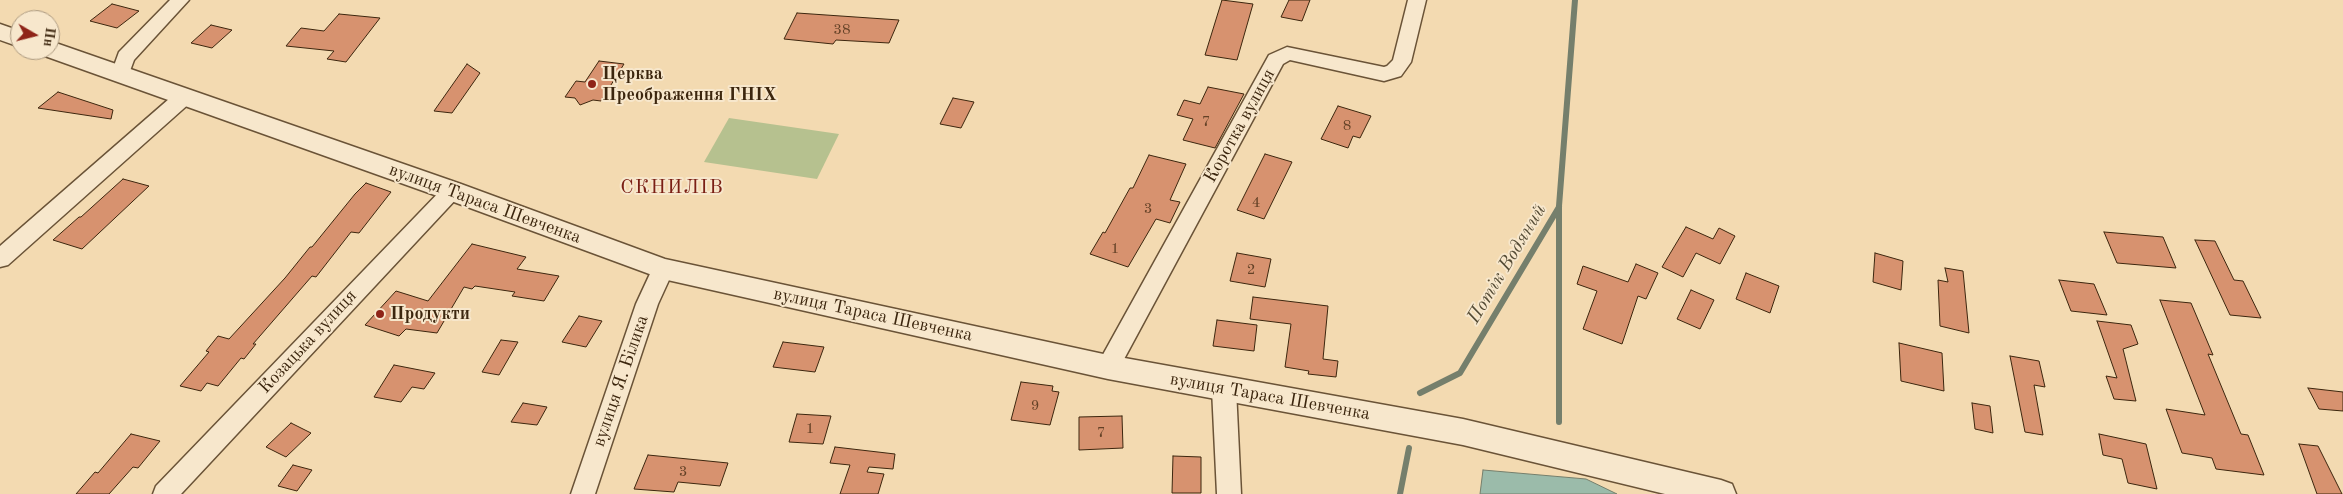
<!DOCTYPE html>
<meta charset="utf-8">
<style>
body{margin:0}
#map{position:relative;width:2343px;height:494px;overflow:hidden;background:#f3dab1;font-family:"Old Standard TT",serif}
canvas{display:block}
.north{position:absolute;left:10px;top:10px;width:50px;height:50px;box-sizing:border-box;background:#f7e7cc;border:1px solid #ac9a80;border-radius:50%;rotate:98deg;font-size:14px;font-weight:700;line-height:20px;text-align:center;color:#3c260e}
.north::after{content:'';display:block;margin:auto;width:18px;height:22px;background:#8f2418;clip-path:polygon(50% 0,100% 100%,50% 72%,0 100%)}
</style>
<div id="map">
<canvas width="2343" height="494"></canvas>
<div class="north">Пн</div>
</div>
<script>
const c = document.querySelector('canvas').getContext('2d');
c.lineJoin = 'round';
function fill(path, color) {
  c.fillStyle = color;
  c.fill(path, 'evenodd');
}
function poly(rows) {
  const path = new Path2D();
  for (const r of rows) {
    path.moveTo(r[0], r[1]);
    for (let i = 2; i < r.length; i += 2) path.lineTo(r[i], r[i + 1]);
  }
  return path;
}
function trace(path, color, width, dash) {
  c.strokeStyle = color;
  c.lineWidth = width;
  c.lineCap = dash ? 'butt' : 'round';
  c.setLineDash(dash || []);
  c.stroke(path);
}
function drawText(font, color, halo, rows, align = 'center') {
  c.font = font + ' "Old Standard TT",serif';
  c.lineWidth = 4;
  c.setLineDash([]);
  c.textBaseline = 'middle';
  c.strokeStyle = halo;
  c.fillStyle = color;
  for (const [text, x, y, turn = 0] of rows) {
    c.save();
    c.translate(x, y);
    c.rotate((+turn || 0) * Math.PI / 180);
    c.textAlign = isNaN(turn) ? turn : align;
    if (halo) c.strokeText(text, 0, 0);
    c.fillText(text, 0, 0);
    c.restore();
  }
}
const green = poly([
 [729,118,839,134,817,179,704,162]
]);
const water = poly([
 [1483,470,1586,479,1617,494,1480,494,1483,470]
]);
const stream = poly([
 [1420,393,1460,373,1559,207],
 [1559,422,1559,206,1575,0],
 [1400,494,1409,448]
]);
const building = poly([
 [1222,0,1253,4,1237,60,1205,55,1222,0],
 [1289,0,1310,0,1302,21,1281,17,1289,0],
 [112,4,116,5,139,11,117,28,90,21,112,4],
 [797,13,899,20,889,43,836,40,833,44,784,39,797,13],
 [339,14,380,18,346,62,327,59,334,51,286,46,301,28,324,31,339,14],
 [211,25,232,30,212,48,191,43,211,25],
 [599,61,624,64,601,101,593,100,580,105,575,98,565,97,576,81,585,82,599,61],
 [467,64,480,73,452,113,434,111,467,64],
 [1208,87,1244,94,1215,148,1183,140,1193,119,1177,115,1184,100,1200,104,1208,87],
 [58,92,113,110,111,119,38,108,58,92],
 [953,98,974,102,961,128,940,124,953,98],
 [1338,106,1371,116,1360,138,1353,136,1348,148,1321,139,1338,106],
 [1265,154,1292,162,1264,219,1237,210,1265,154],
 [1149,155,1186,164,1170,200,1180,202,1170,223,1156,219,1128,267,1090,254,1103,232,1105,233,1130,188,1133,188,1149,155],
 [123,179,149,186,82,249,53,240,79,217,81,217,123,179],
 [366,183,391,192,359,233,351,232,316,277,312,276,253,344,256,344,244,359,241,358,218,386,207,383,201,391,180,386,209,352,206,351,218,336,229,339,285,278,310,247,312,247,355,194,366,183],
 [1686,227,1713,239,1719,228,1735,236,1720,264,1696,253,1683,277,1662,267,1686,227],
 [2104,232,2163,237,2176,268,2117,263,2104,232],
 [2195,240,2215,241,2234,280,2243,281,2261,318,2230,315,2195,240],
 [472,244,526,257,517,269,559,276,544,301,512,296,515,292,475,286,472,289,464,287,437,333,406,329,399,336,365,325,396,291,428,301,472,244],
 [1237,253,1271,259,1265,287,1230,281,1237,253],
 [1875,253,1903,261,1901,290,1873,282,1875,253],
 [1636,264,1658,273,1646,299,1638,296,1622,344,1583,329,1597,291,1577,284,1583,266,1628,282,1636,264],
 [1945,268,1963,271,1969,333,1940,326,1938,280,1948,282,1945,268],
 [1746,273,1779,286,1770,313,1736,299,1746,273],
 [2059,280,2094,284,2107,315,2071,311,2059,280],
 [1691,290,1714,300,1700,329,1677,319,1691,290],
 [1253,297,1328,306,1323,359,1338,361,1336,377,1308,374,1309,371,1285,367,1291,324,1250,319,1253,297],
 [2160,300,2191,303,2213,355,2208,354,2241,434,2248,435,2264,475,2216,469,2212,458,2182,453,2166,409,2205,415,2160,300],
 [579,316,602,321,586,347,562,342,579,316],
 [1217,320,1257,325,1254,351,1213,346,1217,320],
 [2097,321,2131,325,2138,344,2123,349,2136,401,2114,399,2106,376,2117,378,2097,321],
 [501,340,518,342,499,375,482,372,501,340],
 [783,342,824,347,815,372,773,367,783,342],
 [1899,343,1942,353,1944,391,1901,381,1899,343],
 [2010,356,2039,361,2045,387,2034,385,2043,435,2025,432,2010,356],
 [394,365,435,373,424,389,412,387,401,402,374,397,394,365],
 [1021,382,1053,386,1052,391,1059,392,1050,425,1011,420,1021,382],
 [2308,388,2343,392,2343,411,2319,409,2308,388],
 [523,403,547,407,537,425,511,422,523,403],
 [1972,403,1990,406,1993,433,1975,429,1972,403],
 [797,414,831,416,823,444,789,442,797,414],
 [1122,416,1123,448,1079,450,1079,417,1122,416],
 [291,423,311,433,286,457,266,447,291,423],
 [131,434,160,441,138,468,133,467,109,494,76,494,95,472,98,473,131,434],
 [2099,434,2146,444,2157,489,2128,483,2122,459,2103,455,2099,434],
 [2299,444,2318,446,2342,494,2317,494,2299,444],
 [835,447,895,454,893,469,869,467,867,472,884,474,878,494,840,494,850,465,830,463,835,447],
 [648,455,728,463,720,486,678,482,674,492,634,489,648,455],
 [1173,456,1201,457,1201,493,1172,493,1173,456],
 [293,465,312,470,297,491,278,486,293,465]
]);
const minor = poly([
 [170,0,189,0,134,60,127,79,120,81,113,79,111,74,119,52,170,0],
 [1408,0,1426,0,1411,62,1401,76,1384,81,1290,60,1283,64,1116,374,1108,377,1100,374,1097,367,1100,360,1269,55,1287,47,1384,67,1387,66,1393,60,1408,0],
 [184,90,191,92,194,97,191,102,8,265,0,267,0,246,177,92,184,90],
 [452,183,459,186,462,191,459,196,181,494,153,494,156,486,445,186,452,183],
 [663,261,671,263,674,269,658,304,595,494,571,494,636,304,655,263,663,261],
 [1224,379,1232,382,1236,389,1241,494,1217,494,1212,389,1216,382,1224,379]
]);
const tertiary = poly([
 [0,24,20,31,20,47,0,40,0,24],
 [50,41,461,184,665,259,1108,355,1463,419,1721,480,1732,484,1736,494,1665,494,1463,445,1108,379,663,279,443,198,42,55,39,50,50,50,50,41]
]);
const markers = [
 [592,84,5,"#8f2418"],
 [380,314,5,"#8f2418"]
];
const numberNames = [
 ["38",842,30],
 ["7",1206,122],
 ["8",1347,126],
 ["4",1256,203],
 ["3",1148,209],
 ["1",1115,249],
 ["2",1251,270],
 ["9",1035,406],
 ["1",810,429],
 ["7",1101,433],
 ["3",683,472]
];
const poiNames = [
 ["Церква",602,74],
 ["Преображення ГНІХ",602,95],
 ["Продукти",390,314]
];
const streetNames = [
 ["Коротка вулиця",1240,126,-61],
 ["вулиця Тараса Шевченка",485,204,20],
 ["вулиця Тараса Шевченка",873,315,12],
 ["Козацька вулиця",308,342,-47],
 ["вулиця Я. Білика",621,381,-71],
 ["вулиця Тараса Шевченка",1270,397,10]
];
const waterNames = [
 ["Потік Водяний",1507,264,-59]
];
const quarterNames = [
 ["СКНИЛІВ",672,188]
];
fill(green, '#b6c18f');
fill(water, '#9bbbaa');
trace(water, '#757f6c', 1);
trace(stream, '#757f6c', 6);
fill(building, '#d7926f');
trace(building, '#3c260e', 1);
trace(minor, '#6a5337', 3);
trace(tertiary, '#6a5337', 3);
fill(minor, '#f7e7cc');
fill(tertiary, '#f7e7cc');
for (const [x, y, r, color] of markers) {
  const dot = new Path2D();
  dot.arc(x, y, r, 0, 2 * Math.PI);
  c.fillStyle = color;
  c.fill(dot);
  trace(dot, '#f7e7cc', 2);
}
drawText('15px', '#634126', null, numberNames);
drawText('bold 18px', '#3c260e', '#f7e7cc', poiNames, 'left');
drawText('18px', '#3c260e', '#f7e7cc', streetNames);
drawText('italic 19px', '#544b35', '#f7e7cc', waterNames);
c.letterSpacing = '1px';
drawText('20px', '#7a1f14', '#f7e7cc', quarterNames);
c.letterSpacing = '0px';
</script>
